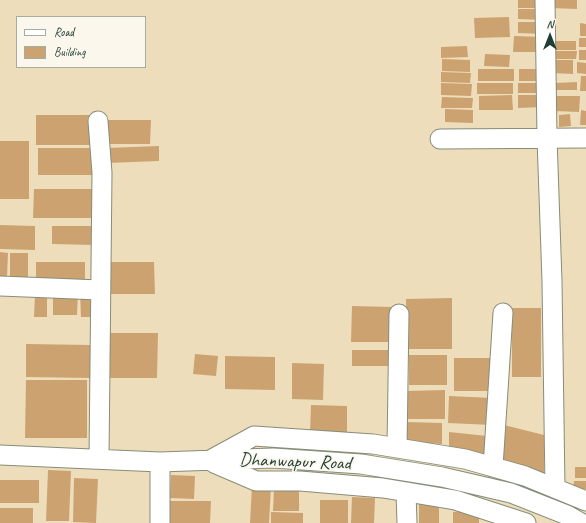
<!DOCTYPE html>
<style>
body{margin:0}
#map{position:relative;width:586px;height:523px;overflow:hidden;background:#edb;font-family:Caveat,sans-serif}
canvas{display:block}
.legend{position:absolute;left:16px;top:16px;width:130px;height:52px;box-sizing:border-box;background:#fbf7ec;border:1px solid #a3ada2;margin:0;padding:5px 7px;list-style:none;font-size:12px;color:#1f3d34}
.legend li{display:flex;align-items:center;gap:8px;height:20px}
.legend b{width:20px;border:1px solid #a3ada2}
.north{position:absolute;left:530px;top:16px;width:40px;height:40px;-webkit-text-stroke:3px #fbf7ec;paint-order:stroke;rotate:0deg;font-size:11px;font-weight:700;line-height:16px;text-align:center;color:#1f3d34}
.north::after{content:'';display:block;margin:auto;width:14px;height:18px;background:#1f3d34;clip-path:polygon(50% 0,100% 100%,50% 72%,0 100%)}
</style>
<div id="map">
<canvas width="586" height="523"></canvas>
<ul class="legend">
<li><b style="height:5px;background:#fff"></b>Road</li>
<li><b style="height:11px;background:#cca370"></b>Building</li>
</ul>
<div class="north">N</div>
</div>
<script>
const c = document.querySelector('canvas').getContext('2d');
c.lineJoin = 'round';
function fill(path, color) {
  c.fillStyle = color;
  c.fill(path, 'evenodd');
}
function poly(rows) {
  const path = new Path2D();
  for (const r of rows) {
    path.moveTo(r[0], r[1]);
    for (let i = 2; i < r.length; i += 2) path.lineTo(r[i], r[i + 1]);
  }
  return path;
}
function trace(path, color, width, dash) {
  c.strokeStyle = color;
  c.lineWidth = width;
  c.lineCap = dash ? 'butt' : 'round';
  c.setLineDash(dash || []);
  c.stroke(path);
}
function drawText(font, color, halo, rows, align = 'center') {
  c.font = font + ' Caveat,sans-serif';
  c.lineWidth = 3.5;
  c.setLineDash([]);
  c.textBaseline = 'middle';
  c.strokeStyle = halo;
  c.fillStyle = color;
  for (const [text, x, y, turn = 0] of rows) {
    c.save();
    c.translate(x, y);
    c.rotate((+turn || 0) * Math.PI / 180);
    c.textAlign = isNaN(turn) ? turn : align;
    if (halo) c.strokeText(text, 0, 0);
    c.fillText(text, 0, 0);
    c.restore();
  }
}
const building = poly([
 [518,0,541,0,541,8,518,8],
 [551,0,577,0,577,9,551,8],
 [518,9,542,9,542,20,518,19],
 [509,17,510,37,475,38,474,18],
 [518,22,543,22,543,34,518,33],
 [580,23,586,24,586,36,580,36],
 [514,36,543,37,543,52,513,52],
 [579,38,586,38,586,47,579,47],
 [553,41,576,41,576,50,553,50],
 [467,46,468,57,441,58,441,47],
 [579,50,586,50,586,60,579,60],
 [553,51,577,51,576,59,553,59],
 [485,54,510,55,509,67,484,66],
 [442,59,470,60,470,72,442,71],
 [553,60,573,60,573,74,553,73],
 [577,62,586,63,586,74,577,73],
 [478,69,514,69,514,81,478,81],
 [519,69,544,69,544,81,519,81],
 [441,72,471,73,470,83,441,82],
 [581,76,586,76,586,91,580,91],
 [577,82,577,90,555,90,555,83],
 [441,83,472,84,471,96,441,95],
 [477,83,513,83,513,94,477,94],
 [518,83,544,83,544,93,518,93],
 [512,95,513,110,479,110,479,96],
 [518,95,544,95,544,107,518,108],
 [556,96,580,96,579,112,555,111],
 [442,97,473,98,472,108,441,108],
 [445,109,473,110,473,123,445,122],
 [581,110,586,111,586,125,580,125],
 [570,114,571,126,559,127,559,115],
 [36,115,95,115,95,145,36,145],
 [105,120,151,120,150,144,105,144],
 [0,141,29,141,29,199,0,199],
 [159,146,159,161,107,163,107,148],
 [38,148,94,148,94,175,38,175],
 [34,189,94,189,91,218,33,218],
 [0,225,35,226,35,250,0,249],
 [52,226,94,226,94,245,52,244],
 [0,252,8,253,7,277,0,277],
 [10,253,28,253,28,279,10,278],
 [36,262,85,262,85,287,36,287],
 [106,262,154,262,155,294,106,294],
 [53,292,78,292,77,315,53,315],
 [80,292,96,292,97,317,81,317],
 [35,295,47,295,47,317,34,317],
 [452,298,452,349,407,349,406,299],
 [352,306,393,307,393,342,351,342],
 [512,308,541,308,541,377,512,377],
 [105,333,158,333,157,378,105,378],
 [26,344,91,345,90,378,26,377],
 [352,350,395,350,395,366,352,366],
 [195,354,218,356,216,376,193,374],
 [409,355,447,355,447,385,409,385],
 [225,356,275,357,275,390,225,389],
 [454,358,494,358,494,391,454,391],
 [292,363,324,364,323,400,292,399],
 [26,380,87,380,87,438,25,438],
 [445,390,445,419,407,419,407,391],
 [449,396,493,398,492,425,448,423],
 [311,405,347,406,347,434,310,433],
 [407,422,442,423,442,444,407,442],
 [504,425,544,435,544,473,503,463],
 [449,432,487,436,487,456,449,453],
 [575,467,586,467,586,478,575,478],
 [48,470,71,471,69,521,46,521],
 [171,475,195,476,194,499,170,498],
 [74,478,98,479,96,523,73,522],
 [0,480,39,480,39,503,0,503],
 [574,481,586,481,586,489,573,489],
 [252,486,271,487,269,523,250,523],
 [274,488,299,488,299,511,273,511],
 [352,497,375,498,374,523,351,523],
 [320,500,348,500,348,523,320,523],
 [169,501,211,501,210,523,169,523],
 [439,501,439,523,419,523,419,502],
 [0,508,33,508,33,523,0,523],
 [479,511,479,523,453,523,453,512],
 [271,512,303,513,303,523,271,523]
]);
const minor = poly([
 [545,0,547,138,552,281,555,488],
 [98,121,102,173,99,459],
 [440,139,586,138],
 [0,286,100,290],
 [397,448,399,314],
 [0,455,160,462,273,458,361,464,442,477,511,493,567,515,581,523],
 [212,459,254,436,373,444,465,459,525,476,586,501],
 [214,463,256,481,300,481,383,488,455,500,526,523],
 [493,467,503,313],
 [406,492,407,523],
 [160,523,160,462]
]);
const streetNames = [
 ["Dhanwapur Road",295,462,2]
];
fill(building, '#cca370');
trace(minor, '#868d78', 21);
trace(minor, '#fff', 19);
drawText('19px', '#1f3d34', '#fbf7ec', streetNames);
</script>
